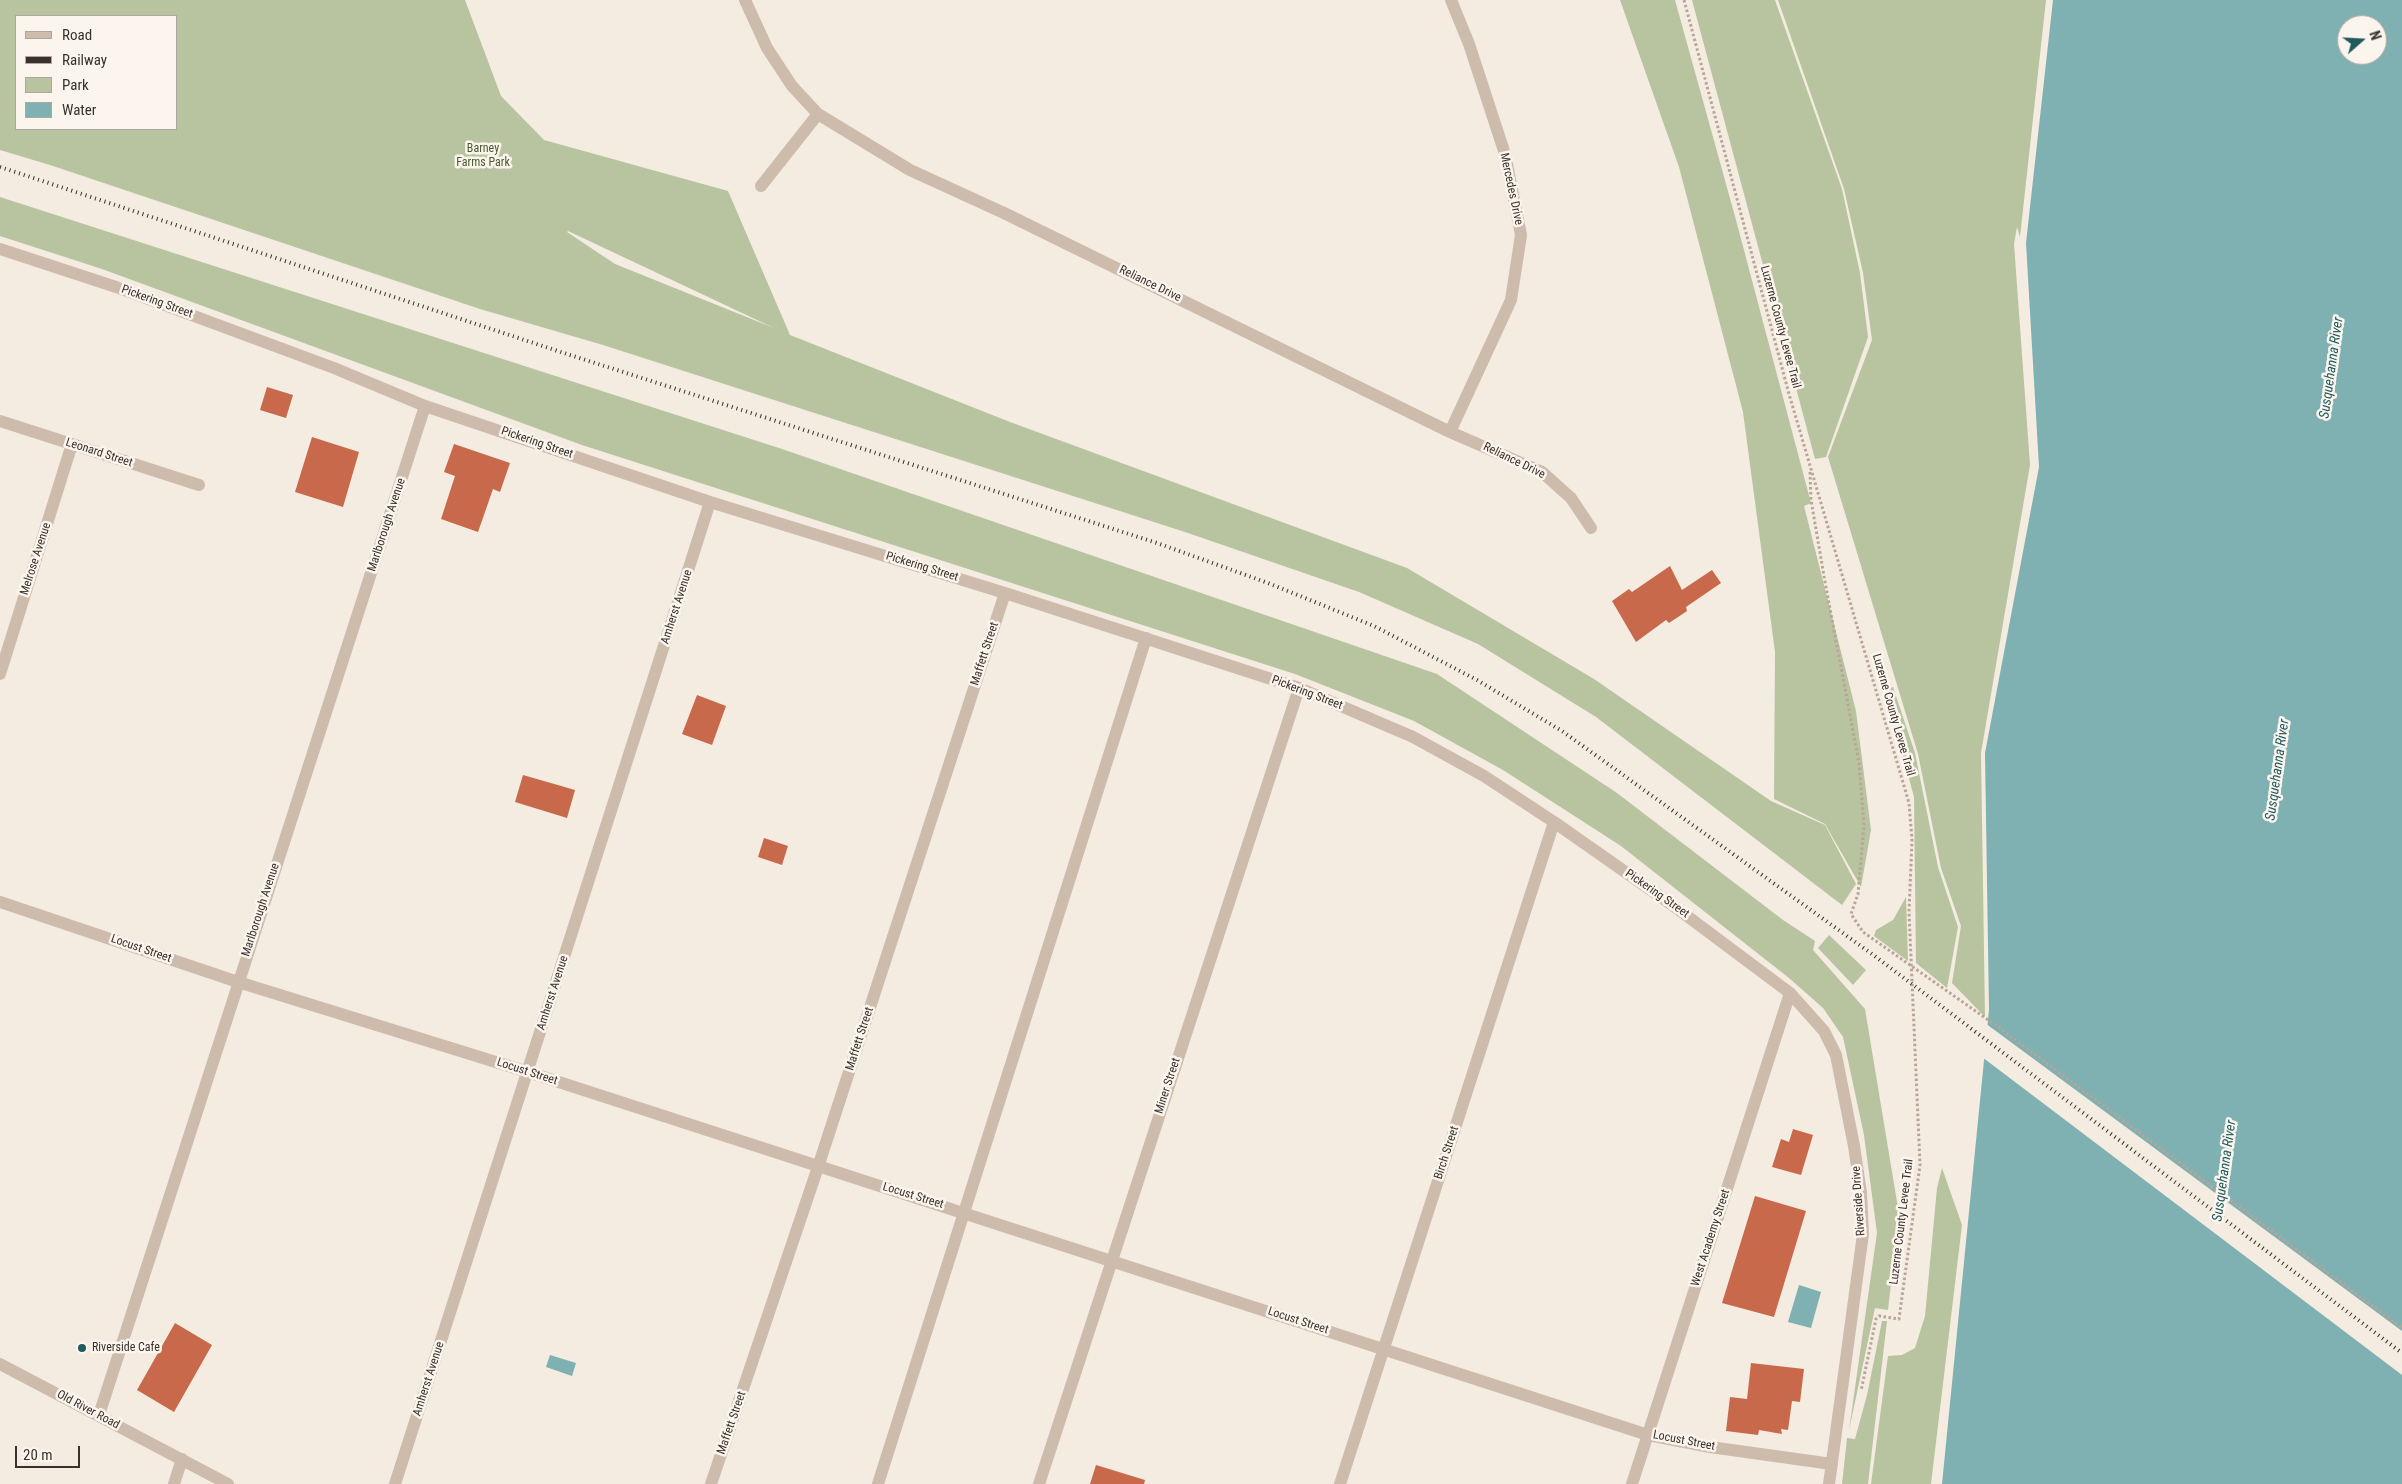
<!DOCTYPE html>
<style>
body{margin:0}
#map{position:relative;width:2402px;height:1484px;overflow:hidden;background:#f4ebe1;font-family:"Roboto Condensed",sans-serif}
canvas{display:block}
.legend{position:absolute;left:15px;top:15px;width:162px;height:115px;box-sizing:border-box;background:#fbf5ee;border:1px solid #aea6a0;margin:0;padding:6px 9px;list-style:none;font-size:15px;color:#3b302b}
.legend li{display:flex;align-items:center;gap:10px;height:25px}
.legend b{width:25px;border:1px solid #aea6a0}
.north{position:absolute;left:2337px;top:15px;width:50px;height:50px;box-sizing:border-box;background:#fbf5ee;border:1px solid #aea6a0;border-radius:50%;rotate:71deg;font-size:14px;font-weight:700;line-height:20px;text-align:center;color:#3b302b}
.north::after{content:'';display:block;margin:auto;width:18px;height:22px;background:#1f5a5e;clip-path:polygon(50% 0,100% 100%,50% 72%,0 100%)}
.scale{position:absolute;left:15px;top:1446px;width:65px;height:22px;box-sizing:border-box;border:2px solid #3b302b;border-top:0;padding-left:6px;font-size:15px;line-height:18px;white-space:nowrap;color:#3b302b;-webkit-text-stroke:4px #fbf5ee;paint-order:stroke}
</style>
<div id="map">
<canvas width="2402" height="1484"></canvas>
<ul class="legend">
<li><b style="height:6px;background:#cdbbac"></b>Road</li>
<li><b style="height:6px;background:#3b302b"></b>Railway</li>
<li><b style="height:14px;background:#b8c4a0"></b>Park</li>
<li><b style="height:14px;background:#7fb0b2"></b>Water</li>
</ul>
<div class="north">N</div>
<div class="scale">20 m</div>
</div>
<script>
const c = document.querySelector('canvas').getContext('2d');
c.lineJoin = 'round';
function fill(path, color) {
  c.fillStyle = color;
  c.fill(path, 'evenodd');
}
function poly(rows) {
  const path = new Path2D();
  for (const r of rows) {
    path.moveTo(r[0], r[1]);
    for (let i = 2; i < r.length; i += 2) path.lineTo(r[i], r[i + 1]);
  }
  return path;
}
function trace(path, color, width, dash) {
  c.strokeStyle = color;
  c.lineWidth = width;
  c.lineCap = dash ? 'butt' : 'round';
  c.setLineDash(dash || []);
  c.stroke(path);
}
function drawText(font, color, halo, rows, align = 'center') {
  c.font = font + ' "Roboto Condensed",sans-serif';
  c.lineWidth = 5;
  c.setLineDash([]);
  c.textBaseline = 'middle';
  c.strokeStyle = halo;
  c.fillStyle = color;
  for (const [text, x, y, turn = 0] of rows) {
    c.save();
    c.translate(x, y);
    c.rotate((+turn || 0) * Math.PI / 180);
    c.textAlign = isNaN(turn) ? turn : align;
    if (halo) c.strokeText(text, 0, 0);
    c.fillText(text, 0, 0);
    c.restore();
  }
}
const green = poly([
 [0,0,465,0,501,96,544,140,728,191,790,335,1010,422,1407,568,1594,679,1771,801,1825,825,1856,884,1842,905,1596,717,1478,644,1359,592,1185,532,603,345,480,309,50,165,0,150],
 [16,16,176,16,176,129,16,129],
 [567,232,568,231,774,328,615,264],
 [1620,0,1675,0,1736,220,1811,503,1804,506,1856,711,1871,830,1861,887,1825,824,1774,799,1775,652,1743,412,1679,167],
 [1692,0,1775,0,1842,189,1860,273,1868,337,1826,457,1815,459],
 [1778,0,2046,0,2020,237,2017,227,2014,244,2030,465,1981,753,1985,1017,1952,983,1961,926,1941,868,1918,754,1828,457,1872,340,1863,273,1844,189],
 [0,197,782,449,1437,674,1617,793,1783,920,1815,941,1813,950,1865,1009,1899,1214,1888,1310,1875,1308,1849,1430,1877,1233,1864,1135,1843,1037,1823,1008,1789,978,1621,846,1503,770,1414,721,1295,674,582,445,102,269,0,236],
 [1893,687,1915,753,1938,867,1958,927,1947,988,1916,963,1914,797,1885,690],
 [1906,897,1908,961,1874,936,1876,930,1893,920],
 [1829,935,1866,970,1853,985,1818,948],
 [1942,1168,1962,1225,1931,1484,1871,1484,1888,1356,1902,1355,1915,1348,1925,1316,1937,1188],
 [1882,1321,1887,1321,1868,1484,1842,1484,1847,1438,1855,1439,1867,1395]
]);
const water = poly([
 [2053,0,2402,0,2402,1484,1942,1484,1989,1010,1985,753,2039,467,2026,243],
 [2347,25,2377,25,2377,55,2347,55],
 [1799,1285,1821,1292,1811,1328,1788,1322],
 [550,1355,576,1363,572,1376,546,1367]
]);
const pier = poly([
 [1985,1023,2402,1331,2402,1375,1982,1057]
]);
const building = poly([
 [267,387,293,395,286,418,260,410],
 [312,437,359,452,343,507,295,492],
 [454,444,510,463,500,492,493,489,478,532,441,519,455,476,444,472],
 [1670,566,1682,590,1712,570,1721,583,1686,607,1687,611,1669,623,1666,620,1636,642,1612,601,1629,589,1632,592],
 [697,695,726,706,712,745,682,734],
 [523,775,575,790,567,818,515,802],
 [764,838,788,846,782,865,758,857],
 [1793,1129,1813,1135,1801,1175,1772,1167,1781,1139,1789,1142],
 [1755,1196,1806,1211,1774,1317,1722,1303],
 [175,1323,212,1345,174,1412,137,1390],
 [1751,1363,1804,1369,1800,1402,1792,1401,1788,1430,1781,1429,1782,1434,1759,1430,1758,1435,1726,1431,1730,1397,1747,1399],
 [1096,1465,1145,1480,1144,1484,1090,1484]
]);
const path = poly([
 [1684,0,1789,394,1909,803,1912,840,1909,912,1920,1165,1899,1319,1879,1316,1876,1319,1861,1391],
 [1810,472,1811,500,1825,582,1859,763,1864,825,1858,894,1851,914,1863,932,1994,1024,2402,1328]
]);
const lane = poly([
 [878,1484,1146,638]
]);
const street = poly([
 [745,0,767,48,792,86,818,114,910,170,1004,213,1450,432,1542,472,1571,498,1591,528],
 [761,186,818,114],
 [0,249,116,287,334,368,425,406,710,502,1005,593,1299,688,1413,737,1484,776,1554,822,1671,904,1790,993,1824,1031,1836,1055,1854,1146,1861,1193,1863,1234,1829,1484],
 [0,421,199,485],
 [1450,432,1511,300,1521,235,1505,154,1469,44,1451,0],
 [0,674,72,444],
 [0,902,238,982,528,1072,1648,1435,1710,1447,1832,1464],
 [0,1364,228,1484],
 [99,1415,425,406],
 [174,1484,182,1459],
 [395,1484,710,502],
 [711,1484,818,1167,1005,593],
 [1039,1484,1299,688],
 [1340,1484,1554,822],
 [1632,1484,1790,993]
]);
const rail = poly([
 [0,167,570,355,1157,543,1268,583,1374,626,1477,680,1562,731,1872,954,2402,1353]
]);
const markers = [
 [82,1348,5,"#1f5a5e"]
];
const parkNames = [
 ["Barney",483,149],
 ["Farms Park",483,163]
];
const streetNames = [
 ["Mercedes Drive",1511,189,78],
 ["Reliance Drive",1150,284,26],
 ["Pickering Street",157,302,20],
 ["Luzerne County Levee Trail",1780,327,75],
 ["Pickering Street",537,443,19],
 ["Leonard Street",99,453,18],
 ["Reliance Drive",1514,461,26],
 ["Marlborough Avenue",387,525,-72],
 ["Melrose Avenue",36,559,-72],
 ["Pickering Street",922,567,17],
 ["Amherst Avenue",677,607,-72],
 ["Maffett Street",985,654,-72],
 ["Pickering Street",1307,693,21],
 ["Luzerne County Levee Trail",1893,715,74],
 ["Pickering Street",1657,894,35],
 ["Marlborough Avenue",261,910,-72],
 ["Locust Street",141,949,19],
 ["Amherst Avenue",553,993,-72],
 ["Maffett Street",860,1039,-72],
 ["Locust Street",527,1072,18],
 ["Miner Street",1168,1086,-72],
 ["Birch Street",1447,1153,-72],
 ["Locust Street",913,1196,17],
 ["Riverside Drive",1859,1201,-94],
 ["Luzerne County Levee Trail",1902,1222,-83],
 ["West Academy Street",1711,1238,-72],
 ["Locust Street",1298,1321,18],
 ["Amherst Avenue",429,1379,-72],
 ["Old River Road",88,1410,28],
 ["Maffett Street",732,1423,-71],
 ["Locust Street",1684,1441,11]
];
const poiNames = [
 ["Riverside Cafe",92,1348]
];
const waterNames = [
 ["Susquehanna River",2332,368,-82],
 ["Susquehanna River",2278,770,-82],
 ["Susquehanna River",2225,1171,-82]
];
fill(green, '#b8c4a0');
fill(water, '#7fb0b2');
fill(pier, '#f4ebe1');
fill(building, '#c8694b');
trace(path, '#b9a596', 3, [2.5, 2.5]);
trace(lane, '#cdbbac', 12);
trace(street, '#cdbbac', 12);
trace(rail, '#3b302b', 4, [1, 4]);
for (const [x, y, r, color] of markers) {
  const dot = new Path2D();
  dot.arc(x, y, r, 0, 2 * Math.PI);
  c.fillStyle = color;
  c.fill(dot);
  trace(dot, '#fbf5ee', 2);
}
drawText('12px', '#4a5a2e', '#fbf5ee', parkNames);
drawText('12px', '#3b302b', '#fbf5ee', streetNames);
drawText('12px', '#3b302b', '#fbf5ee', poiNames, 'left');
drawText('italic 14px', '#1f5a5e', '#fbf5ee', waterNames);
</script>
